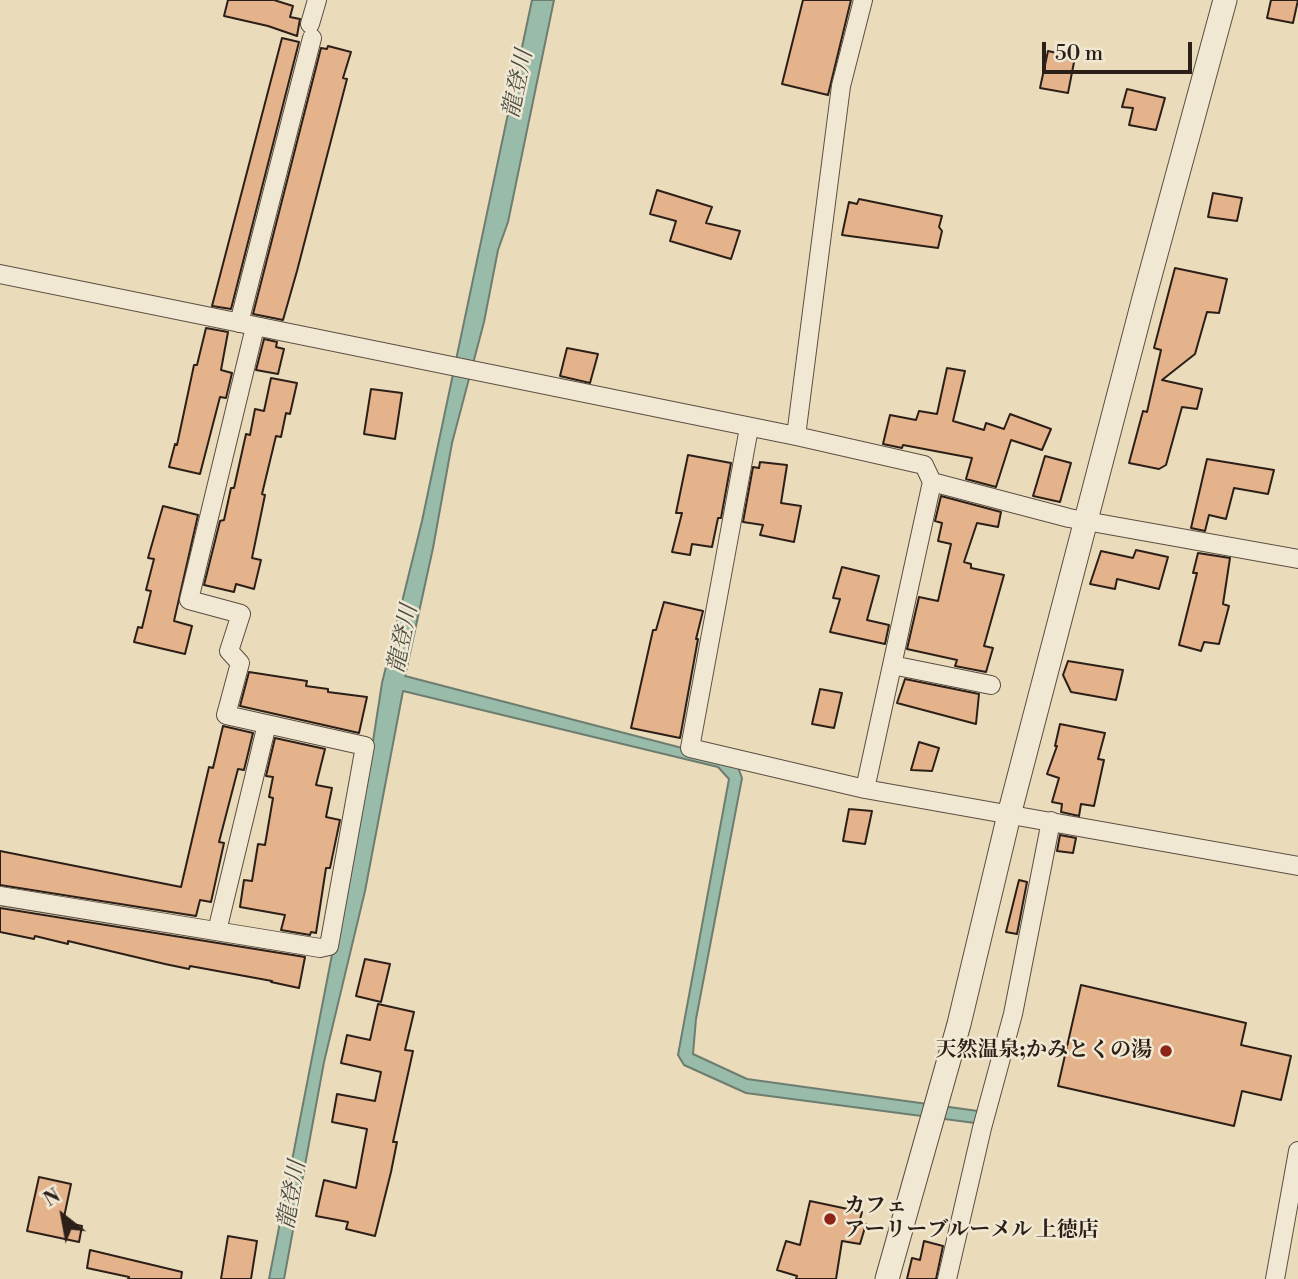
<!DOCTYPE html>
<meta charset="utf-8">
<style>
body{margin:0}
#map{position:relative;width:1298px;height:1279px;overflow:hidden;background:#eadcbb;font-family:"Libre Bodoni",serif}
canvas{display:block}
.north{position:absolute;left:28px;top:1181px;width:70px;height:70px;-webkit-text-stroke:5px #f1e8d3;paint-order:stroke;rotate:329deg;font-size:19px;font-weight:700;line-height:28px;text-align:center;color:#2b1f18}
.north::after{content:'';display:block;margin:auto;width:24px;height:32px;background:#2b1f18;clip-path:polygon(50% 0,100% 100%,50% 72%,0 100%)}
.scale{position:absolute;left:1042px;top:42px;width:150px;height:32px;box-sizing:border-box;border:4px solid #2b1f18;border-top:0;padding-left:9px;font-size:21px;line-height:24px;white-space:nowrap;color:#2b1f18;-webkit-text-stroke:5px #f1e8d3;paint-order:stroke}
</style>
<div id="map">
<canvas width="1298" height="1279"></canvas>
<div class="north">N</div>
<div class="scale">50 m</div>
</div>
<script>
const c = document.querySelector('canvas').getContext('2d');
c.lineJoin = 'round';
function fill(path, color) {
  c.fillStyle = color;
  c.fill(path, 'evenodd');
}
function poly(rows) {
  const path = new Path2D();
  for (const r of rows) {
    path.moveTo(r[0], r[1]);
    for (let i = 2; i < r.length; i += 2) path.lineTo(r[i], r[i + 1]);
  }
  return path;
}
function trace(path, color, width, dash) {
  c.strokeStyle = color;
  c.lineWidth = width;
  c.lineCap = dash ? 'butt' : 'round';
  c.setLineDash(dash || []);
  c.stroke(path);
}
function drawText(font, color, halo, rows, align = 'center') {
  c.font = font + ' "Libre Bodoni","Noto Serif JP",serif';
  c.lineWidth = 5;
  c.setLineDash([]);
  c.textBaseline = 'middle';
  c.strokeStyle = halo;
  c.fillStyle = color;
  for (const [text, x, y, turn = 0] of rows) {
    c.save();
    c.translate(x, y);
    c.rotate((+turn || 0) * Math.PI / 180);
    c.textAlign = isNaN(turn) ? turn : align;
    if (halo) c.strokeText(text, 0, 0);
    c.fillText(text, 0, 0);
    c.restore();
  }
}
const water = poly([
 [532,0,554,0,508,222,498,250,484,322,452,443,433,548,405,676,736,762,742,778,696,1019,693,1054,747,1079,978,1111,975,1123,746,1093,684,1065,678,1055,729,779,718,767,403,691,365,891,324,1062,284,1279,269,1279,371,754,382,683,422,521,532,0]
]);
const building = poly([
 [228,0,274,0,293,6,290,17,300,19,297,36,268,26,224,16,228,0],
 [803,0,851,0,828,95,782,84,803,0],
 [1271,0,1298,0,1293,23,1267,18,1271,0],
 [282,38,299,42,231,309,212,306,282,38],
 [328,46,351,52,343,78,347,79,297,271,283,320,253,314,321,48,327,49,328,46],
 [1048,51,1075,57,1068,93,1040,88,1048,51],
 [1127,89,1165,98,1156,130,1129,125,1133,108,1122,107,1127,89],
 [657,190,712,207,706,223,740,231,731,259,670,241,676,221,650,214,657,190],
 [1213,193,1242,198,1237,221,1208,217,1213,193],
 [859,199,942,216,939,227,942,231,938,248,842,235,849,202,857,204,859,199],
 [1175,268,1227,279,1219,313,1207,312,1195,354,1162,380,1202,389,1197,409,1182,407,1166,465,1159,469,1129,463,1143,411,1147,412,1161,350,1154,348,1175,268],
 [206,328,228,332,221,370,232,373,226,398,220,397,200,474,169,467,175,444,177,445,194,365,197,365,206,328],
 [264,339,277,342,276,347,284,349,278,374,256,370,264,339],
 [567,348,598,354,590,383,560,376,567,348],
 [947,368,965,371,953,421,984,430,986,423,1004,429,1010,414,1051,429,1042,450,1011,440,996,487,966,479,972,458,903,445,902,448,883,444,890,415,916,420,919,411,937,414,947,368],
 [271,378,297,383,290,414,286,413,281,437,276,436,262,494,265,495,252,558,261,560,254,589,236,584,234,592,204,585,220,521,224,520,231,488,234,488,246,434,250,435,255,409,264,411,271,378],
 [371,389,402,393,395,439,364,434,371,389],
 [688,455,731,463,721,518,718,518,712,547,692,544,690,555,672,552,682,513,676,513,688,455],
 [1045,456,1071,463,1060,502,1033,496,1045,456],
 [1207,459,1274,470,1268,494,1234,488,1226,519,1209,515,1205,531,1191,528,1207,459],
 [760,462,787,465,781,503,801,506,794,542,760,535,763,525,743,522,753,467,759,468,760,462],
 [941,496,1001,512,998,527,977,523,964,562,971,564,971,568,1004,575,984,646,993,648,986,672,955,666,957,660,907,649,919,597,938,601,951,544,938,541,942,523,935,521,941,496],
 [163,506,198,515,174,621,192,626,185,654,134,642,138,627,142,628,151,591,146,590,154,559,148,558,163,506],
 [1136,550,1168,557,1159,589,1117,579,1115,589,1090,584,1101,551,1133,558,1136,550],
 [1198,553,1230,558,1223,604,1229,606,1219,644,1204,642,1201,651,1179,645,1197,573,1193,573,1198,553],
 [842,567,879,576,867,620,889,625,885,644,830,632,840,599,833,598,842,567],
 [664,602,703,611,696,639,698,639,680,738,631,728,653,630,656,630,664,602],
 [1068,661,1123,670,1116,700,1071,692,1063,675,1068,661],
 [249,672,307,681,306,686,328,689,328,692,367,697,359,733,240,706,249,672],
 [905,679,979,694,976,724,897,703,905,679],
 [820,689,842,693,834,728,812,724,820,689],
 [1060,724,1105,733,1098,759,1104,760,1094,806,1081,804,1079,816,1061,812,1062,804,1052,802,1059,778,1047,774,1057,746,1055,746,1060,724],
 [223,726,253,733,244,770,238,769,219,842,224,843,211,902,200,900,196,916,0,885,0,851,181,887,209,767,213,768,223,726],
 [275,738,325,749,316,785,332,788,326,817,340,820,330,868,326,868,316,933,311,932,310,935,281,930,285,915,240,907,244,880,252,881,258,844,265,845,273,798,269,797,273,777,266,776,275,738],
 [919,742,939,748,932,771,911,770,919,742],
 [849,809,872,811,865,844,843,841,849,809],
 [1060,835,1076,838,1073,853,1057,851,1060,835],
 [1019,880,1027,882,1017,934,1006,932,1019,880],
 [0,908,305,957,299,988,271,982,272,981,190,966,189,969,165,964,68,941,68,944,35,936,34,939,0,932,0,908],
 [365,959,390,964,381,1002,356,996,365,959],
 [1081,985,1246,1023,1241,1045,1291,1056,1281,1100,1242,1091,1234,1126,1058,1086,1081,985],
 [378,1004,414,1012,405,1050,413,1051,393,1142,397,1142,391,1172,375,1236,346,1229,348,1222,316,1216,324,1180,356,1188,367,1129,332,1122,337,1094,375,1101,381,1072,341,1063,347,1035,370,1040,378,1004],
 [39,1177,71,1184,63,1222,82,1226,79,1242,27,1231,39,1177],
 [810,1201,862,1212,859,1223,866,1224,860,1244,842,1241,836,1279,796,1279,797,1276,777,1270,786,1241,800,1245,810,1201],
 [228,1236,257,1241,251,1279,221,1279,228,1236],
 [924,1241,943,1246,936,1279,907,1279,912,1258,920,1260,924,1241],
 [90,1250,182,1272,181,1279,128,1279,129,1277,87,1268,90,1250]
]);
const minor = poly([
 [310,24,317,0],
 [0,274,796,436,924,465,932,482,865,789],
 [239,323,312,38],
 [749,428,690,748,865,789,1298,866],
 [796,436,841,86,863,0],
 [932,482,1069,518,1298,559],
 [892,665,991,685],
 [0,896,320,948,329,946,365,746,226,715,240,663,229,651,241,614,189,600,255,327],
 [217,931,267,724],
 [947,1279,982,1128,1013,1014,1051,821],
 [1275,1279,1298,1151]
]);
const tertiary = poly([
 [887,1279,959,1024,1009,815,1144,298,1225,0]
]);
const markers = [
 [1166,1051,7,"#8f2418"],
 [830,1219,7,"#8f2418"]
];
const poiNames = [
 ["天然温泉;かみとくの湯",1152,1051],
 ["カフェ",844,1207,"left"],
 ["アーリーブルーメル 上徳店",844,1231,"left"]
];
const waterNames = [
 ["龍登川",519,84,-78],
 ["龍登川",404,639,-78],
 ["龍登川",293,1195,-80]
];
fill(water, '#99bcaa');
trace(water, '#6d7d70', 2);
fill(building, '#e4b28b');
trace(building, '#2b1f18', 2);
trace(minor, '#5b4e41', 20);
trace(tertiary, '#5b4e41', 25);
trace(minor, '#f1e8d3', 18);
trace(tertiary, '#f1e8d3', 23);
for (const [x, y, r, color] of markers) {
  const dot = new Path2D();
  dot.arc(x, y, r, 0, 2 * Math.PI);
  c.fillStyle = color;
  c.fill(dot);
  trace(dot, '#f1e8d3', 2.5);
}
drawText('bold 21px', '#2b1f18', '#f1e8d3', poiNames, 'right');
drawText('italic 23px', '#4c4e44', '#f1e8d3', waterNames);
</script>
